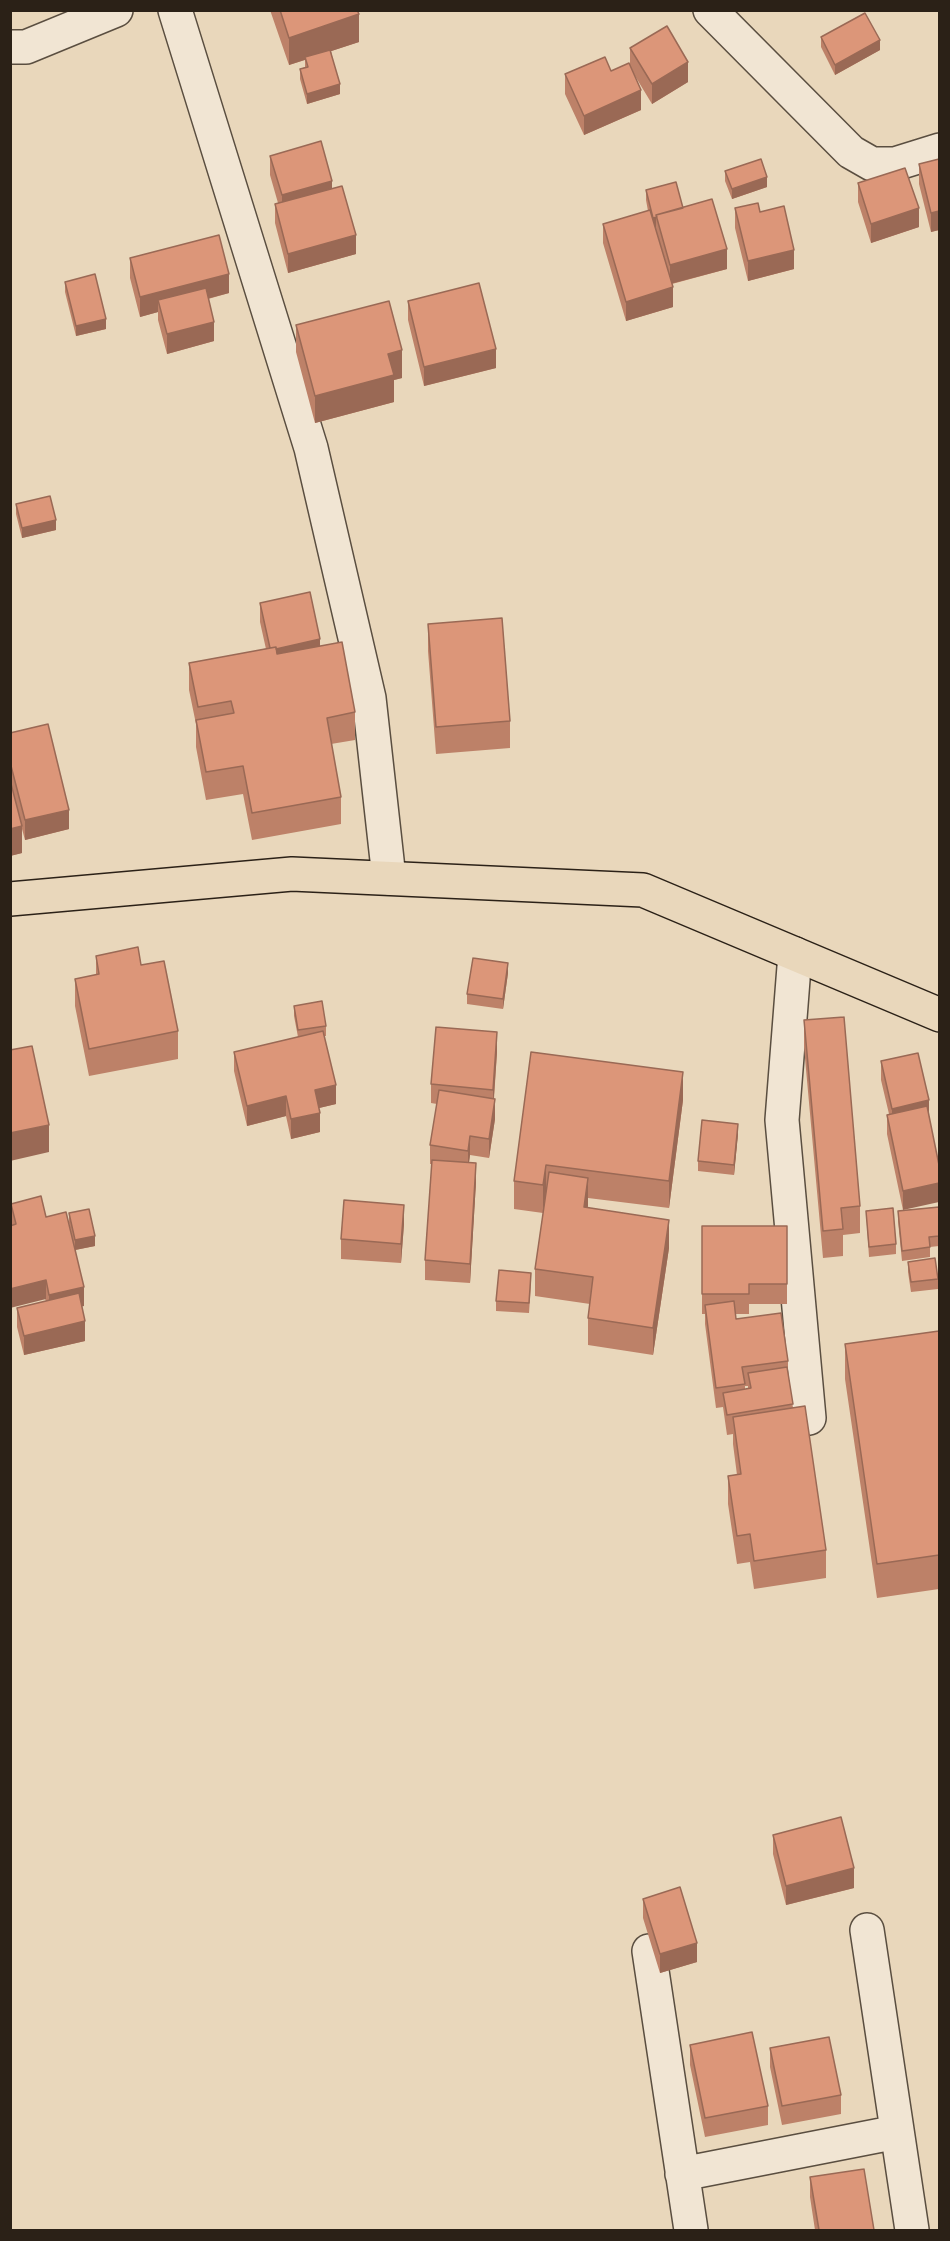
<!DOCTYPE html>
<style>
body{margin:0}
#map{position:relative;width:950px;height:2241px;overflow:hidden;background:#e9d7bb;font-family:Vollkorn,serif}
canvas{display:block}
.frame{position:absolute;inset:0;border:12px solid #2b2117;pointer-events:none}
</style>
<div id="map">
<canvas width="950" height="2241"></canvas>
<div class="frame"></div>
</div>
<script>
const c = document.querySelector('canvas').getContext('2d');
c.lineJoin = 'round';
function poly(rows) {
  const path = new Path2D();
  for (const r of rows) {
    path.moveTo(r[0], r[1]);
    for (let i = 2; i < r.length; i += 2) path.lineTo(r[i], r[i + 1]);
  }
  return path;
}
function trace(path, color, width, dash) {
  c.strokeStyle = color;
  c.lineWidth = width;
  c.lineCap = dash ? 'butt' : 'round';
  c.setLineDash(dash || []);
  c.stroke(path);
}
function fill(path, color) {
  c.fillStyle = color;
  c.fill(path, 'evenodd');
}
const minor = poly([
 [175,10,311,448,369,698,389,878],
 [710,10,851,152,872,164,895,164,940,150],
 [10,47,26,47,116,10],
 [795,954,782,1120,809,1418],
 [867,1930,912,2230],
 [649,1951,691,2230],
 [682,2174,897,2132]
]);
const major = poly([
 [10,899,292,874,643,890,940,1015]
]);
const wall = poly([
 [270,10,357,10,359,42,331,51,340,94,307,104,300,79,300,69,305,67,305,60,289,65],
 [821,37,880,50,835,75,821,47],
 [630,48,688,82,652,104,632,71,641,110,584,135,565,94,565,74,611,71,630,67],
 [270,156,332,188,356,254,288,273,275,223,275,204,278,203,270,175],
 [939,159,939,230,931,232,919,184,919,164],
 [725,171,767,187,732,199,725,181],
 [858,183,919,227,871,243,858,202],
 [646,190,683,208,727,269,672,284,673,307,626,321,603,243,603,224,648,211,646,200],
 [735,208,760,212,794,269,748,281,735,228],
 [130,258,229,293,208,299,214,341,167,354,158,320,158,312,140,317,130,278],
 [65,282,106,329,76,336,65,292],
 [408,301,496,368,424,386,408,320],
 [296,325,402,378,394,380,394,402,315,423,296,352],
 [16,504,56,530,22,538,16,514],
 [260,603,320,646,355,712,355,740,331,744,341,797,341,824,252,840,243,794,206,800,196,747,196,724,189,690,189,663,266,649,260,622],
 [428,624,510,721,510,748,436,754,428,651],
 [10,733,69,829,25,840,22,829,22,853,10,856],
 [96,956,141,965,178,1031,178,1059,89,1076,75,1006,75,979,96,975],
 [508,973,503,1009,467,1004,467,994],
 [294,1006,326,1026,326,1036,324,1036,336,1104,319,1108,320,1132,291,1139,286,1116,247,1126,234,1071,234,1052,298,1037,294,1016],
 [804,1020,860,1206,860,1233,843,1235,843,1256,823,1258,804,1047],
 [497,1052,494,1099,495,1119,489,1158,470,1155,469,1162,476,1182,470,1283,425,1280,425,1260,432,1164,430,1164,430,1145,437,1104,431,1103,431,1084],
 [531,1052,683,1100,669,1208,588,1198,587,1208,669,1248,653,1355,588,1345,588,1318,590,1304,535,1296,535,1269,546,1192,543,1213,514,1209,514,1181],
 [918,1053,903,1210,939,1207,939,1246,930,1247,930,1257,902,1261,898,1221,898,1211,903,1210,887,1134,887,1115,889,1114,881,1080,881,1061],
 [738,1134,734,1175,698,1171,698,1161],
 [11,1204,84,1306,82,1306,85,1341,24,1355,17,1327,17,1308,46,1301,11,1226],
 [866,1211,896,1244,896,1254,869,1257],
 [69,1213,95,1246,75,1250,69,1223],
 [404,1224,401,1263,341,1259,341,1239],
 [702,1226,787,1226,787,1304,749,1304,749,1314,736,1314,736,1319,788,1361,788,1373,793,1408,826,1550,826,1578,754,1589,750,1562,737,1564,728,1504,728,1476,737,1475,733,1444,733,1434,727,1435,723,1407,716,1408,705,1324,705,1314,702,1314],
 [745,1386,748,1386,748,1389,745,1389],
 [908,1262,938,1279,938,1289,911,1292,908,1272],
 [531,1283,529,1313,496,1311,496,1301],
 [939,1331,939,1589,877,1598,845,1379,845,1344],
 [773,1835,854,1888,786,1905,773,1854],
 [643,1899,697,1962,660,1973,643,1918],
 [690,2045,768,2106,768,2125,705,2137,690,2065],
 [770,2048,841,2095,841,2114,782,2125,770,2067],
 [810,2177,874,2230,815,2230,810,2197]
]);
const shadedWall = poly([
 [359,14,359,42,289,65,289,38],
 [880,40,880,50,835,75,835,65],
 [688,62,688,82,652,104,652,84],
 [340,84,340,94,307,104,307,94],
 [641,90,641,110,584,135,584,116],
 [767,177,767,187,732,199,732,189],
 [332,181,332,200,282,215,282,195],
 [919,208,919,227,871,243,871,224],
 [939,211,939,230,931,232,931,213],
 [656,217,656,227,653,228,653,218],
 [356,235,356,254,288,273,288,254],
 [727,249,727,269,670,284,670,265],
 [794,250,794,269,748,281,748,261],
 [229,274,229,293,161,311,158,300,158,312,140,317,140,297],
 [673,287,673,307,626,321,626,302],
 [106,319,106,329,76,336,76,326],
 [214,322,214,341,167,354,167,334],
 [496,349,496,368,424,386,424,367],
 [402,350,402,378,394,380,394,402,315,423,315,396,388,354],
 [56,520,56,530,22,538,22,528],
 [320,639,320,658,271,669,271,650],
 [69,810,69,829,25,840,25,820],
 [22,826,22,853,10,856,10,829],
 [508,963,508,973,503,1009,503,999],
 [497,1032,497,1052,493,1109,493,1090],
 [683,1072,683,1100,669,1208,669,1181],
 [336,1085,336,1104,315,1109,315,1090],
 [286,1096,286,1116,247,1126,247,1106],
 [495,1099,495,1119,489,1158,489,1139],
 [929,1100,929,1120,892,1129,892,1109],
 [320,1113,320,1132,291,1139,291,1119],
 [738,1124,738,1134,734,1175,734,1165],
 [49,1125,49,1152,10,1161,10,1133],
 [470,1136,470,1155,468,1170,468,1151],
 [476,1163,476,1182,470,1283,470,1264],
 [546,1165,546,1192,543,1213,543,1185],
 [588,1178,588,1206,584,1234,584,1207],
 [939,1183,939,1202,903,1210,903,1191],
 [404,1205,404,1224,401,1263,401,1244],
 [669,1220,669,1248,653,1355,653,1328],
 [95,1236,95,1246,75,1250,75,1240],
 [46,1280,46,1299,10,1308,10,1289],
 [84,1287,84,1306,49,1314,49,1295],
 [85,1321,85,1341,24,1355,24,1336],
 [854,1868,854,1888,786,1905,786,1886],
 [697,1943,697,1962,660,1973,660,1954]
]);
const building = poly([
 [280,10,357,10,359,14,289,38,280,10],
 [865,13,880,40,835,65,821,37,865,13],
 [667,26,688,62,652,84,630,48,667,26],
 [330,50,340,84,307,94,300,69,308,67,305,57,330,50],
 [605,57,611,71,629,63,641,90,584,116,565,74,605,57],
 [321,141,332,181,282,195,270,156,321,141],
 [761,159,767,177,732,189,725,171,761,159],
 [939,159,939,211,931,213,919,164,939,159],
 [905,168,919,208,871,224,858,183,905,168],
 [676,182,683,208,656,215,657,217,653,218,646,190,676,182],
 [342,186,356,235,288,254,275,204,342,186],
 [712,199,727,249,670,265,656,215,712,199],
 [758,203,760,212,784,206,794,250,748,261,735,208,758,203],
 [650,210,673,287,626,302,603,224,650,210],
 [219,235,229,274,140,297,130,258,219,235],
 [95,274,106,319,76,326,65,282,95,274],
 [479,283,496,349,424,367,408,301,479,283],
 [206,288,214,322,167,334,158,300,206,288],
 [389,301,402,350,388,354,394,375,315,396,296,325,389,301],
 [50,496,56,520,22,528,16,504,50,496],
 [310,592,320,639,276,649,276,647,270,648,260,603,310,592],
 [502,618,510,721,436,727,428,624,502,618],
 [342,642,355,712,327,718,341,797,252,813,243,766,206,772,196,720,234,713,231,701,198,707,189,663,276,647,277,654,342,642],
 [48,724,69,810,25,820,10,762,10,733,48,724],
 [10,780,22,826,10,829,10,780],
 [138,947,141,965,164,961,178,1031,89,1049,75,979,99,974,96,956,138,947],
 [473,958,508,963,503,999,467,994,473,958],
 [322,1001,326,1026,298,1030,294,1006,322,1001],
 [844,1017,860,1206,841,1208,843,1229,823,1231,804,1020,844,1017],
 [436,1027,497,1032,493,1090,431,1084,436,1027],
 [323,1031,336,1085,315,1090,320,1113,291,1119,286,1096,247,1106,234,1052,323,1031],
 [32,1046,49,1125,10,1133,10,1050,32,1046],
 [531,1052,683,1072,669,1181,546,1165,543,1185,514,1181,531,1052],
 [918,1053,929,1100,892,1109,881,1061,918,1053],
 [439,1090,495,1099,489,1139,470,1136,468,1151,430,1145,439,1090],
 [927,1106,939,1165,939,1183,903,1191,887,1115,927,1106],
 [702,1120,738,1124,734,1165,698,1161,702,1120],
 [432,1160,476,1163,470,1264,425,1260,432,1160],
 [549,1172,588,1178,584,1207,669,1220,653,1328,588,1318,593,1277,535,1269,549,1172],
 [41,1196,46,1217,66,1212,84,1287,49,1295,46,1280,10,1289,10,1226,16,1224,11,1204,41,1196],
 [344,1200,404,1205,401,1244,341,1239,344,1200],
 [939,1207,939,1236,929,1237,930,1247,902,1251,898,1211,939,1207],
 [893,1208,896,1244,869,1247,866,1211,893,1208],
 [89,1209,95,1236,75,1240,69,1213,89,1209],
 [702,1226,787,1226,787,1284,749,1284,749,1294,702,1294,702,1226],
 [935,1258,938,1279,911,1282,908,1262,935,1258],
 [499,1270,531,1273,529,1303,496,1301,499,1270],
 [79,1293,85,1321,24,1336,17,1308,79,1293],
 [734,1301,736,1319,781,1313,788,1361,742,1367,745,1384,716,1388,705,1305,734,1301],
 [939,1331,939,1555,877,1564,845,1344,939,1331],
 [787,1367,793,1404,727,1415,723,1393,751,1388,748,1373,787,1367],
 [805,1406,826,1550,754,1561,750,1534,737,1536,728,1476,741,1474,733,1417,805,1406],
 [841,1817,854,1868,786,1886,773,1835,841,1817],
 [680,1887,697,1943,660,1954,643,1899,680,1887],
 [752,2032,768,2106,705,2118,690,2045,752,2032],
 [829,2037,841,2095,782,2106,770,2048,829,2037],
 [864,2169,874,2230,819,2230,810,2177,864,2169]
]);
trace(minor, '#5a4e40', 36);
trace(major, '#2b2117', 36);
trace(minor, '#f1e5d3', 33);
trace(major, '#e9d7bb', 33);
fill(wall, '#bd8168');
fill(shadedWall, '#9a6955');
fill(building, '#dc9679');
trace(building, '#9a6955', 1.5);
</script>
